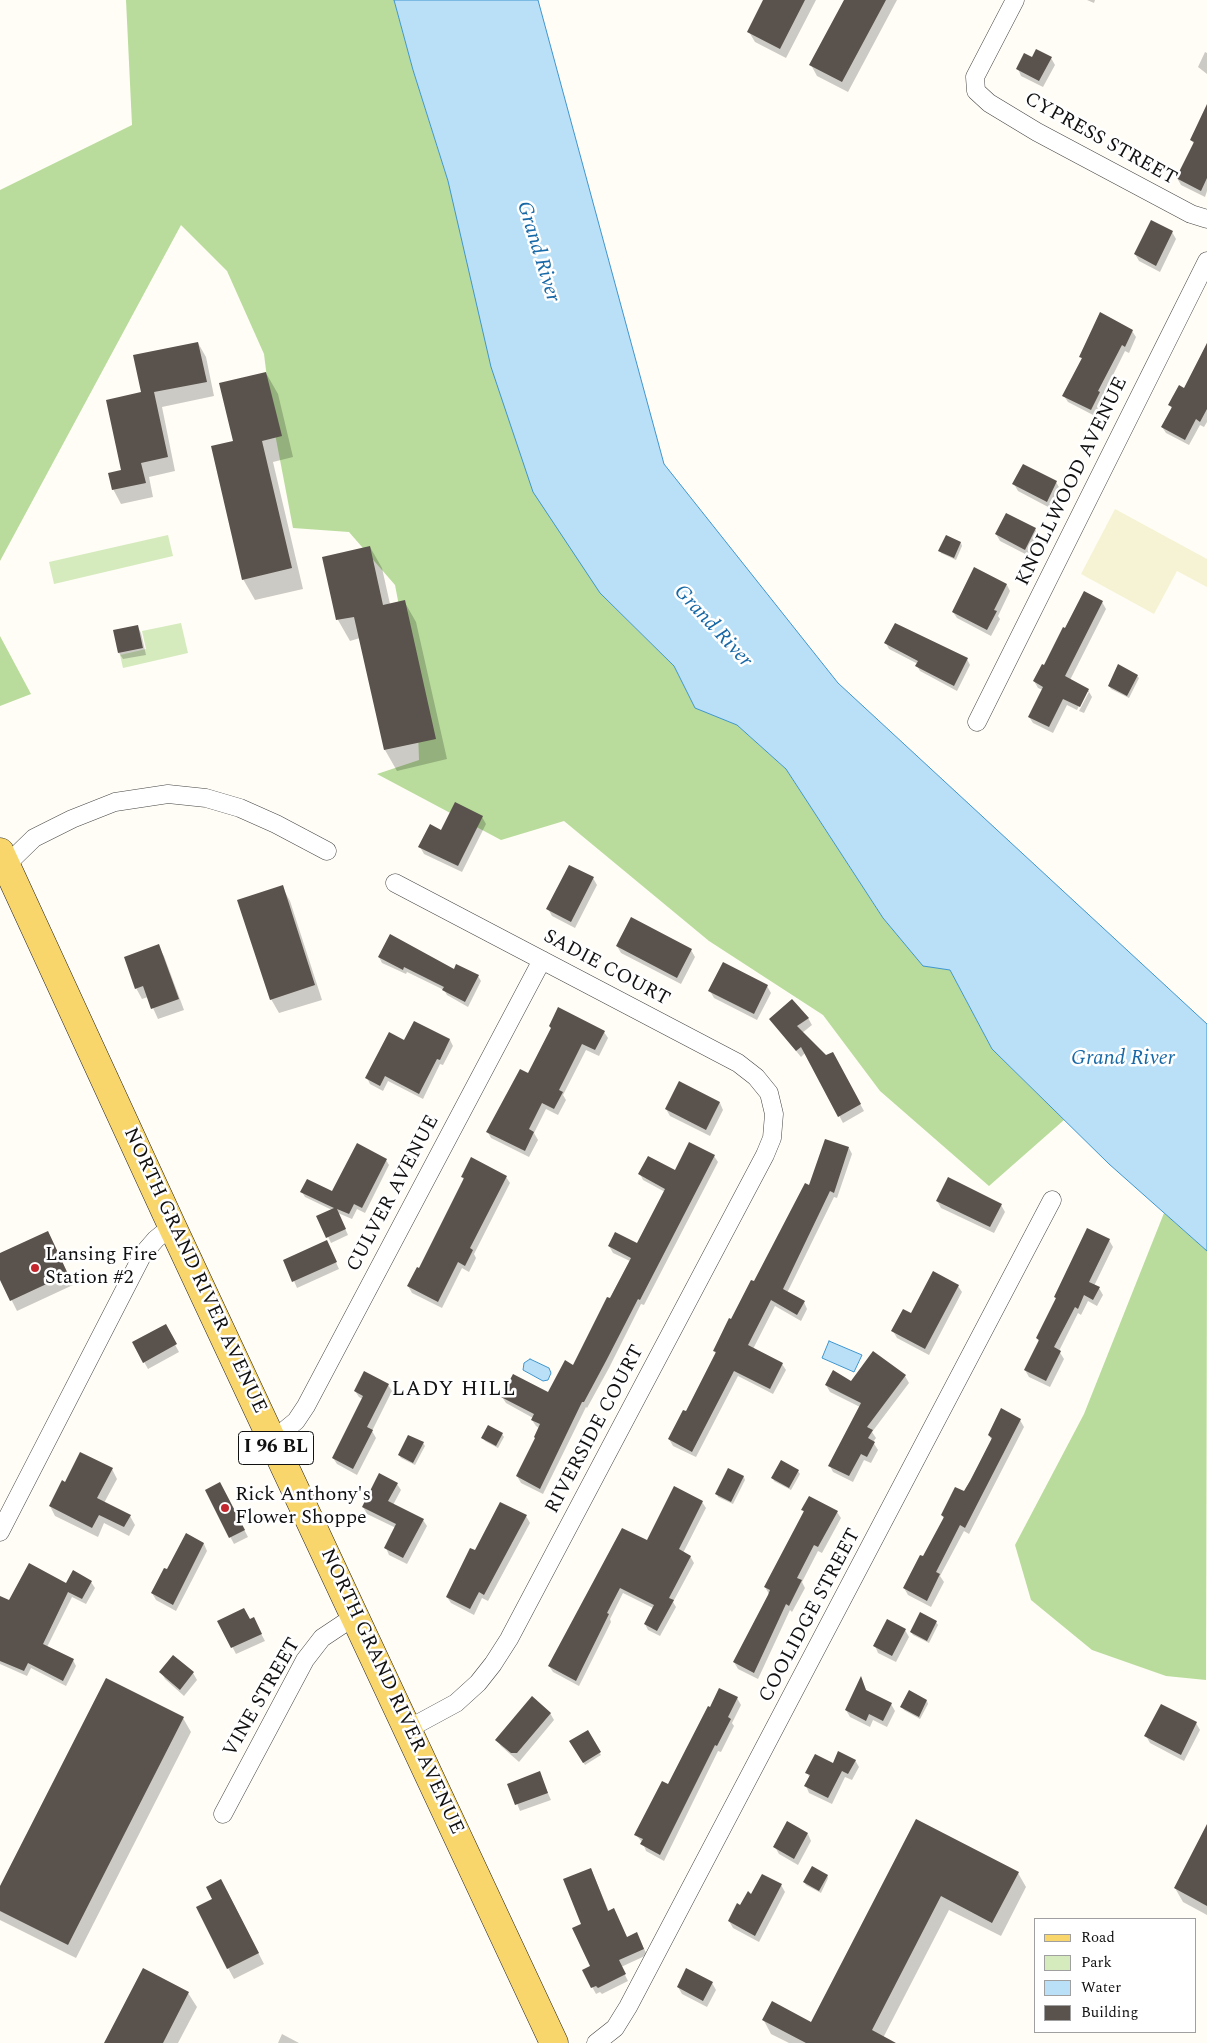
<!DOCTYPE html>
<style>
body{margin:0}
#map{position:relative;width:1207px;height:2043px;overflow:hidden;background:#fffdf5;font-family:Spectral,serif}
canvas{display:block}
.legend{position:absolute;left:1034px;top:1918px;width:162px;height:115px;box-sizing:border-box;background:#fff;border:1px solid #a0a0a0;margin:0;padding:6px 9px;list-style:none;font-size:15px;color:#111}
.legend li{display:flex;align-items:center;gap:10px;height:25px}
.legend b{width:25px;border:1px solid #a0a0a0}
</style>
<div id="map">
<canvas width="1207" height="2043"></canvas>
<ul class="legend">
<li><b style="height:6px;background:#f9d66b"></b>Road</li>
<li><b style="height:14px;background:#d5ebbd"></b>Park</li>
<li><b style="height:14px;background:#b9e0f7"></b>Water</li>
<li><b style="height:14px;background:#5a524d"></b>Building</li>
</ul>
</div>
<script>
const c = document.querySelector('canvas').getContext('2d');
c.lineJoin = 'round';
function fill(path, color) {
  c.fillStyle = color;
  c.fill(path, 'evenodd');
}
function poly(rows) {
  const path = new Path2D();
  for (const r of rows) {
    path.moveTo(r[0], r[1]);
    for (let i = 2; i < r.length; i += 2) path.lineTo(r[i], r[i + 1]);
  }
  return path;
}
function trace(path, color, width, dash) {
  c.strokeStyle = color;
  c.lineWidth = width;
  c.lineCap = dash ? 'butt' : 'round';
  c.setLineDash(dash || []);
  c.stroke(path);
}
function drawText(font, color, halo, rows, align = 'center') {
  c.font = font + ' Spectral,serif';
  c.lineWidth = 5;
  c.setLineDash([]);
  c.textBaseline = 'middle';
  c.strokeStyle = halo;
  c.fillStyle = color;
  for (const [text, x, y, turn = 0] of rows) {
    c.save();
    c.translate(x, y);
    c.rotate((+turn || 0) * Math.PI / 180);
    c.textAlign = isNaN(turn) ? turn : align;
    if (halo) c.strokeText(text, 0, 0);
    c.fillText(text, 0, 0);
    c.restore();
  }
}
const farmland = poly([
 [1115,509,1207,559,1207,587,1177,571,1154,614,1081,574]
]);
const green = poly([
 [168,535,173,556,54,584,49,562],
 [181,623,188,653,123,668,120,655,146,649,142,631]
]);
const forest = poly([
 [126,0,394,0,413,70,448,181,600,593,674,666,695,707,737,725,786,769,883,918,923,965,950,970,992,1049,1064,1120,989,1186,880,1091,823,1015,709,941,564,821,501,840,377,774,419,760,417,700,395,585,349,532,293,528,272,418,264,354,227,271,181,225,0,561,0,190,132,125],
 [0,636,31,694,0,706],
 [1164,1213,1207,1251,1206,1680,1166,1676,1092,1650,1031,1600,1015,1545,1084,1414]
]);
const water = poly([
 [394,0,538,0,664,464,838,683,1207,1024,1207,1251,1109,1164,992,1049,950,970,923,966,883,918,786,769,737,725,695,708,674,666,600,593,533,492,491,367,448,181,413,70,394,0],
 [829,1341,862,1355,854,1372,822,1358,829,1341],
 [530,1359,549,1368,551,1373,548,1380,543,1381,523,1370,524,1363,530,1359]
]);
const shadow = poly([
 [765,0,816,0,786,58,755,42,749,32],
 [845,0,897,0,848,92,817,76,811,65],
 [1087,0,1095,0,1094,3],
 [1205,52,1207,53,1207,74,1198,67],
 [1051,58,1055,65,1043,87,1021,76,1018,69,1032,59],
 [1207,121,1207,191,1205,197,1181,185,1177,178,1194,144,1191,140],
 [1152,222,1172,232,1176,239,1160,272,1139,261,1135,254],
 [1132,331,1136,337,1129,353,1125,351,1102,397,1103,400,1095,416,1068,402,1064,396,1082,359,1081,357],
 [198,343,206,357,214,396,162,407,175,471,149,477,153,497,121,504,113,489,123,471,143,393],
 [1207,343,1207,422,1204,427,1200,425,1189,445,1166,433,1162,427,1172,409,1170,405,1185,390],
 [266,373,278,394,293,457,273,462,303,589,255,600,243,579,235,442],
 [1056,482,1060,489,1050,508,1018,491,1014,484],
 [1035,529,1039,536,1029,556,1000,541,996,534],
 [961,543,962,546,956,560,941,553,940,550],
 [370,547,382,568,390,604,404,601,416,622,447,759,397,771,385,750,360,638,350,641,338,620,324,558],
 [1007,585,1010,591,998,616,1000,619,991,636,957,618,953,612],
 [1084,593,1102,602,1106,609,1070,680,1088,690,1092,697,1084,713,1079,711,1089,692,1086,692,1077,710,1067,705,1053,733,1033,723,1029,717,1043,690,1038,688,1034,681,1044,667],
 [138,627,141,633,146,655,123,659,119,653],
 [886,643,967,659,970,665,957,691,920,671,917,666,918,664,889,649],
 [1137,676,1139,678,1129,698,1111,689,1109,686],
 [482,817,486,824,462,872,424,854,420,847,442,831],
 [593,878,597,885,575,928,552,916,548,909],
 [282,887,290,901,322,1000,279,1013,271,999],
 [158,946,164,956,184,1010,158,1019,148,997,142,999,136,988],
 [617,946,691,950,695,957,681,984,621,953],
 [379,957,454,970,478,976,481,981,468,1007,447,995,444,990,407,972,406,974,382,963],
 [767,986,771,993,757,1020,714,998,710,991],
 [808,1018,812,1025,802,1033,826,1057,832,1053,864,1111,843,1123,806,1052,801,1057,770,1019],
 [415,1022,450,1040,453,1046,443,1065,440,1064,423,1099,388,1081,383,1091,370,1084,367,1078,405,1042],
 [552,1029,604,1032,608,1038,599,1056,586,1050,563,1095,566,1100,558,1115,546,1109,534,1133,538,1140,529,1157,491,1138,487,1131,528,1075],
 [680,1083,720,1103,723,1110,710,1136,670,1116,666,1109],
 [849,1148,852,1154,837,1198,834,1197,787,1293,804,1302,807,1309,801,1321,775,1306,753,1349,782,1364,786,1370,773,1394,738,1376,696,1457,673,1446,669,1439,687,1413,716,1354,714,1351,810,1187],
 [714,1156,718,1162,644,1305,641,1304,609,1368,587,1408,586,1407,543,1494,521,1483,517,1476,536,1439,539,1428,536,1426,532,1420,533,1418,506,1403,502,1397,549,1394,573,1366,630,1261,613,1253,609,1246,638,1245,665,1192,643,1180,640,1174,675,1172],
 [386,1160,389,1165,365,1213,357,1209,352,1219,338,1213,348,1235,331,1243,318,1216,332,1210,305,1197,302,1192,333,1193],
 [462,1177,506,1177,510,1183,474,1254,476,1258,469,1272,462,1268,442,1308,412,1293,408,1286,419,1270,464,1180],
 [937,1201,1001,1205,1005,1212,994,1233,941,1208],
 [48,1232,73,1285,17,1311,0,1277,0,1255],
 [1109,1240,1113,1247,1094,1286,1099,1288,1103,1295,1097,1306,1088,1301,1081,1315,1078,1313,1059,1351,1064,1359,1050,1387,1029,1377,1025,1370,1039,1342,1037,1338,1056,1299,1055,1297],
 [330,1249,339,1269,297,1288,294,1281],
 [958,1286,962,1292,929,1355,897,1338,893,1331,912,1314],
 [165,1326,179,1352,148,1369,133,1342],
 [905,1376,909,1383,872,1432,876,1438,873,1442,878,1450,871,1463,864,1460,853,1482,833,1472,830,1466,860,1407,830,1392,826,1385],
 [388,1385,392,1391,372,1431,376,1438,357,1475,337,1464,333,1458,363,1399,359,1397,355,1391],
 [1020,1420,1024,1427,969,1534,964,1531,940,1576,944,1582,931,1607,908,1595,904,1588,924,1558,944,1519,942,1515,964,1492,992,1441,989,1435],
 [502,1434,504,1437,498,1448,485,1441,483,1438],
 [423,1443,425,1446,415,1465,401,1458,399,1455],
 [112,1469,117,1479,104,1503,130,1516,135,1525,129,1536,104,1523,98,1537,55,1516,50,1506,65,1484],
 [729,1470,744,1477,745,1480,733,1504,718,1497,717,1494],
 [798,1471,800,1474,791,1490,774,1481,773,1478],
 [397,1484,401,1490,393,1505,423,1520,427,1526,407,1564,389,1555,386,1548,396,1528,367,1514,363,1507],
 [206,1491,224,1491,248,1537,234,1544],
 [702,1502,706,1508,683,1553,690,1556,694,1563,673,1602,676,1607,660,1636,648,1630,645,1624,653,1608,623,1593,610,1619,611,1622,579,1686,553,1672,549,1666,647,1542],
 [803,1510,837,1512,841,1518,822,1553,818,1551,802,1582,805,1588,792,1612,790,1610,758,1679,738,1669,734,1662,769,1594,765,1587,804,1513],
 [526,1516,530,1523,488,1601,482,1598,474,1615,451,1603,447,1597,475,1552],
 [186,1535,204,1544,207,1551,176,1611,156,1600,152,1593,168,1571],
 [91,1582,95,1588,86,1604,72,1597,47,1647,73,1660,76,1666,66,1686,31,1668,27,1676,0,1664,0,1607,10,1602,67,1585],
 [219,1621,257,1626,265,1641,236,1654],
 [936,1622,938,1625,929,1643,913,1635,911,1632],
 [905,1630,909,1637,896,1662,878,1653,875,1646],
 [174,1657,193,1673,197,1680,184,1696,165,1679,161,1672],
 [861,1679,867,1692,891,1704,895,1711,887,1727,873,1720,870,1727,850,1717,846,1710],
 [737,1698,741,1705,732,1723,734,1726,721,1752,718,1751,664,1861,646,1851,643,1843,636,1835,669,1786],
 [927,1701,928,1704,920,1719,904,1710,902,1707],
 [550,1713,554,1720,519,1762,501,1746,497,1740],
 [183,1718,191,1732,76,1958,0,1920,0,1889],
 [1196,1723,1200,1730,1184,1761,1150,1743,1146,1736],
 [587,1731,601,1755,585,1765,571,1741],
 [855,1760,859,1767,852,1780,845,1777,832,1804,809,1793,806,1786,810,1778,807,1773],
 [539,1773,551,1800,520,1811,509,1784],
 [917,1821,1018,1873,1026,1887,1001,1936,949,1910,883,2038,893,2043,789,2043,771,2034,763,2019,811,2024],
 [1207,1827,1207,1915,1183,1902,1175,1888],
 [808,1834,811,1841,798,1865,779,1854,775,1847],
 [591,1869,609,1912,617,1916,627,1938,640,1940,647,1955,621,1967,628,1981,602,1994,600,1992,596,1994,583,1970,591,1966,583,1924],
 [827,1875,828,1878,821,1893,806,1885,804,1882],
 [781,1885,785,1892,759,1942,733,1928,729,1921,752,1895],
 [227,1891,264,1964,234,1979,228,1968],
 [144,1970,188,1993,197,2007,178,2043,105,2043],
 [712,1983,716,1990,707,2007,682,1994,678,1987],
 [282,2034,299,2043,278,2043]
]);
const building = poly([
 [763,0,805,0,780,49,747,32],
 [844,0,886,0,842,82,809,65],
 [1036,49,1052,57,1039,81,1016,69,1024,53,1032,57],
 [1207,104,1207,178,1201,191,1176,178,1194,142,1190,140],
 [1151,220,1173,231,1156,266,1134,254],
 [1100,312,1133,330,1125,347,1122,345,1098,391,1100,392,1091,410,1062,396,1082,358,1079,357],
 [198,342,207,382,154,392,168,457,141,463,146,483,112,490,108,473,121,470,106,400,141,392,133,355],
 [1207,343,1207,409,1200,422,1196,419,1185,440,1161,427,1172,407,1168,405,1179,385,1184,388],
 [266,372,282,436,262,441,292,568,242,580,211,446,233,441,219,383],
 [1023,464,1057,481,1047,502,1012,484],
 [1006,513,1036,528,1025,550,995,534],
 [946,535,961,542,954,558,938,551],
 [370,546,383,605,405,600,436,739,384,750,354,617,336,620,322,557],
 [974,567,1007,584,994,610,997,611,987,630,952,612],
 [1084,591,1103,601,1065,676,1089,689,1080,707,1063,699,1049,727,1028,717,1043,687,1033,681,1042,664,1044,665,1063,627,1065,628],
 [895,623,968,658,954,686,915,666,918,661,884,643],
 [138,625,143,648,118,653,113,630],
 [1118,664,1138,675,1127,696,1108,686],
 [455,802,483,816,458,866,418,847,430,824,441,830],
 [569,865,594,877,571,922,546,909],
 [283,885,315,985,270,1000,237,900],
 [631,917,692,949,677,978,616,946],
 [390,934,454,969,456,964,479,975,465,1002,442,990,444,987,404,967,403,970,378,957],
 [159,944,179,999,151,1009,143,986,135,989,124,957],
 [723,962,768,985,754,1014,708,991],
 [792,999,809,1018,797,1026,826,1055,833,1052,861,1104,838,1117,801,1047,796,1051,769,1019],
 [558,1007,605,1031,595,1050,582,1044,559,1090,563,1092,554,1109,542,1103,529,1129,534,1132,525,1151,486,1132,520,1069,528,1073,551,1028,549,1026],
 [414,1021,450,1039,440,1060,437,1059,419,1094,385,1076,380,1086,365,1078,389,1032,404,1040],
 [679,1081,720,1102,706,1130,665,1109],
 [825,1139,849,1147,834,1193,830,1191,783,1289,805,1301,797,1315,771,1300,748,1345,783,1363,770,1389,734,1371,692,1452,668,1439,683,1410,686,1411,716,1352,713,1351,729,1318,731,1319,751,1280,754,1281,805,1183,809,1185],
 [689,1142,715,1155,640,1300,638,1299,606,1361,584,1402,582,1402,540,1489,516,1476,535,1438,534,1437,540,1424,531,1420,534,1414,501,1397,513,1374,548,1392,565,1360,573,1365,607,1297,610,1298,631,1258,608,1246,615,1232,637,1243,665,1189,638,1174,648,1156,675,1170],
 [357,1143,387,1159,362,1208,354,1204,349,1214,337,1209,346,1229,326,1238,316,1216,334,1208,300,1192,307,1179,332,1191],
 [471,1157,507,1176,470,1248,473,1250,465,1266,458,1262,438,1302,407,1286,417,1267,419,1268,464,1178,461,1177],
 [948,1177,1002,1204,990,1227,936,1201],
 [1087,1228,1110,1239,1089,1282,1100,1287,1093,1300,1084,1295,1078,1309,1075,1307,1054,1347,1061,1351,1046,1381,1024,1370,1039,1340,1036,1338,1056,1298,1054,1297],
 [48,1231,68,1274,10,1301,0,1280,0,1253],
 [327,1240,337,1262,292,1282,283,1260],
 [933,1271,959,1285,925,1349,891,1331,903,1309,911,1313],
 [166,1324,177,1344,143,1363,132,1342],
 [873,1351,906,1375,867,1427,873,1430,868,1438,875,1442,867,1457,861,1454,849,1476,828,1466,861,1403,825,1385,833,1370,851,1381],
 [364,1371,389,1384,367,1427,373,1430,353,1469,332,1458,363,1396,354,1391],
 [1001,1408,1021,1419,965,1528,960,1525,936,1572,940,1574,927,1601,903,1588,920,1555,923,1556,944,1517,941,1515,955,1487,964,1491,970,1481,992,1438,988,1435],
 [488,1425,503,1433,496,1446,481,1438],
 [408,1435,424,1442,413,1463,398,1455],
 [80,1452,113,1468,97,1498,131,1515,124,1527,99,1515,92,1528,49,1506,62,1480,65,1482],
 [781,1460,799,1470,789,1488,771,1478],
 [728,1468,744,1476,731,1502,715,1494],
 [379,1473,398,1483,388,1501,424,1519,403,1558,384,1548,396,1524,362,1507],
 [220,1482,245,1530,229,1538,205,1490],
 [674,1486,703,1501,679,1549,691,1556,669,1598,674,1600,657,1631,644,1624,654,1605,620,1588,607,1613,609,1614,576,1681,548,1666,622,1528,647,1540],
 [809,1496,838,1511,818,1547,814,1545,797,1578,802,1580,789,1606,786,1604,754,1673,733,1662,768,1595,770,1590,764,1587,804,1511,801,1510],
 [500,1502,527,1515,484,1595,479,1592,470,1609,446,1597,470,1548,475,1550],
 [186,1533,204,1543,173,1605,151,1593,164,1568,167,1569],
 [29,1563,66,1583,73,1570,92,1581,82,1599,68,1592,43,1644,74,1659,63,1681,28,1663,24,1671,0,1661,0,1596,9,1600],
 [244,1608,250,1619,254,1617,262,1634,231,1648,217,1621],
 [920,1612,937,1621,927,1641,910,1632],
 [887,1619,906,1629,892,1656,873,1646],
 [173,1655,194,1672,180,1690,159,1672],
 [861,1676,866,1690,892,1703,883,1721,869,1714,866,1721,845,1710],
 [106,1678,184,1717,68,1945,0,1911,0,1886],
 [719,1688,738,1697,728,1717,731,1719,717,1746,715,1745,660,1855,640,1844,643,1839,634,1835,662,1781,668,1784,708,1706,710,1707],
 [909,1690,927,1700,919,1717,900,1707],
 [532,1696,551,1713,517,1753,511,1753,495,1740],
 [1161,1704,1197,1722,1181,1755,1144,1736],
 [588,1730,601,1752,583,1763,569,1741],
 [838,1751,856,1760,848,1774,842,1771,828,1798,804,1786,810,1775,805,1773,815,1754,833,1763],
 [540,1771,548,1793,515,1805,507,1784],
 [916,1819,1019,1872,992,1923,941,1896,872,2030,896,2043,806,2043,762,2020,772,2001,811,2022],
 [787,1821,808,1833,794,1859,773,1847],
 [1207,1824,1207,1906,1174,1888],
 [812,1866,828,1875,819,1891,803,1882],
 [591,1868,608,1911,614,1908,627,1937,637,1932,644,1949,619,1960,626,1974,598,1988,596,1986,591,1988,582,1970,590,1966,572,1928,581,1924,563,1879],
 [762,1874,782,1884,755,1936,728,1921,737,1903,740,1905,748,1891,751,1894],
 [221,1879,259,1953,227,1969,196,1907,212,1899,206,1887],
 [143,1968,189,1992,163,2043,104,2043],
 [686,1968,713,1982,703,2001,677,1987]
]);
const minor = poly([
 [1015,0,975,77,976,91,989,103,1037,132,1191,214,1207,219],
 [977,722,1207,261],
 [0,871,34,838,72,819,115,802,168,794,206,798,240,808,276,824,327,851],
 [395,883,738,1063,756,1077,769,1093,774,1114,772,1138,765,1155,509,1639,493,1664,478,1683,456,1703,408,1729],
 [273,1440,296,1421,306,1406,542,960],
 [0,1532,143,1254,156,1239,172,1226],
 [223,1814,305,1660,322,1638,355,1616],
 [596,2043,615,2028,628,2007,1052,1200]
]);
const primary = poly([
 [0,852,172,1226,554,2043]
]);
const markers = [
 [35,1268,5,"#c4262e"],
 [225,1508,5,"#c4262e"]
];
const shields = [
 [276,1448,75]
];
const shieldNames = [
 ["I 96 BL",276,1448]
];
const streetNames = [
 ["CYPRESS STREET",1100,140,29],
 ["KNOLLWOOD AVENUE",1073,482,-64],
 ["SADIE COURT",606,969,28],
 ["CULVER AVENUE",394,1194,-62],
 ["NORTH GRAND RIVER AVENUE",194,1271,65],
 ["RIVERSIDE COURT",596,1430,-62],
 ["COOLIDGE STREET",811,1616,-62],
 ["NORTH GRAND RIVER AVENUE",391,1692,65],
 ["VINE STREET",263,1698,-60]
];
const poiNames = [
 ["Lansing Fire",45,1256],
 ["Station #2",45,1279],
 ["Rick Anthony's",235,1496],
 ["Flower Shoppe",235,1519]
];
const waterNames = [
 ["Grand River",537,252,73],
 ["Grand River",712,627,47],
 ["Grand River",1123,1060]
];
const neighbourhoodNames = [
 ["LADY HILL",454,1391]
];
fill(farmland, '#f6f3d4');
fill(green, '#d5ebbd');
fill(forest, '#b9dc9c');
fill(water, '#b9e0f7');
trace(water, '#3f96cf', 1);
fill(shadow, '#0003');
fill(building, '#5a524d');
trace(minor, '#444', 19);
trace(primary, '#222', 29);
trace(minor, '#fff', 18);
trace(primary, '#f9d66b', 28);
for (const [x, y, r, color] of markers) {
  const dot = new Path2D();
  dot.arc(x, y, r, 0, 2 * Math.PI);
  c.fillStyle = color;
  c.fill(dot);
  trace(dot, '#fff', 2);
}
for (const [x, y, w] of shields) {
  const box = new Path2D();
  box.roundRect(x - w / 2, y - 16.5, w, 33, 4);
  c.fillStyle = '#fff';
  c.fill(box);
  trace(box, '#111', 1);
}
drawText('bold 19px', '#111', null, shieldNames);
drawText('20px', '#111', '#fff', streetNames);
drawText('20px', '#111', '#fff', poiNames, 'left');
drawText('italic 21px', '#1768a6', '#fff', waterNames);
c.letterSpacing = '1px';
drawText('21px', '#111', '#fff', neighbourhoodNames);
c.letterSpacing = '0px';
</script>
